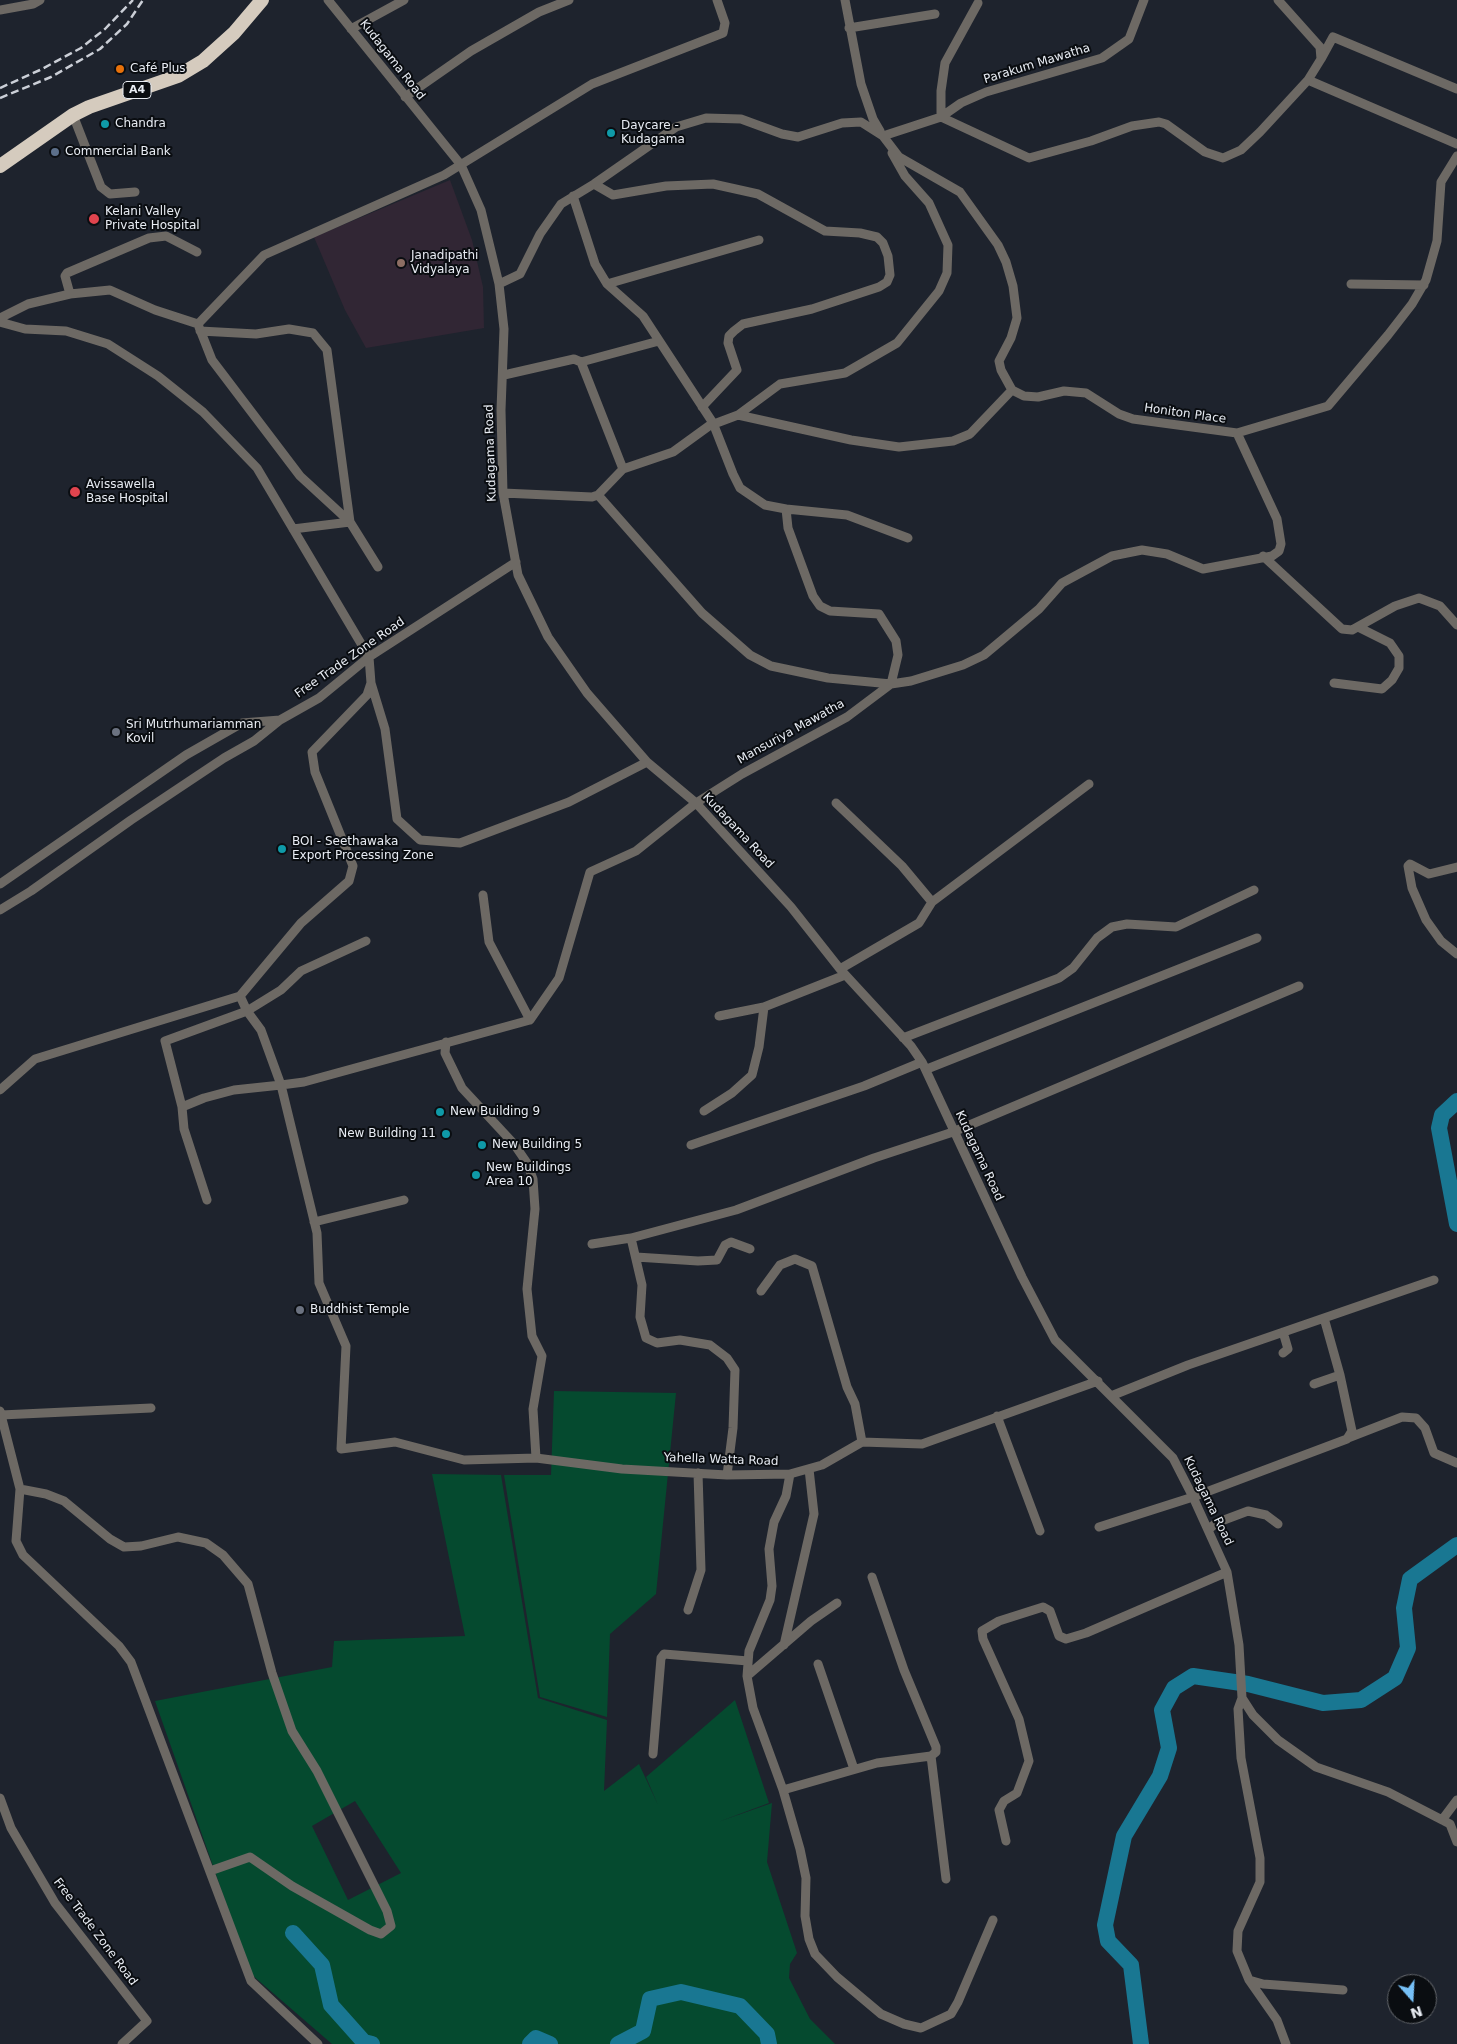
<!DOCTYPE html>
<meta charset="utf-8">
<style>
body{margin:0}
#map{position:relative;width:1457px;height:2044px;overflow:hidden;background:#1e232d;font-family:"DejaVu Sans",sans-serif}
canvas{display:block}
.north{position:absolute;left:1387px;top:1974px;width:50px;height:50px;box-sizing:border-box;background:#0a0d11;border:1px solid #63666b;border-radius:50%;rotate:161deg;font-size:14px;font-weight:700;line-height:20px;text-align:center;color:#e8ecf3}
.north::after{content:'';display:block;margin:auto;width:18px;height:22px;background:#76c0f7;clip-path:polygon(50% 0,100% 100%,50% 72%,0 100%)}
</style>
<div id="map">
<canvas width="1457" height="2044"></canvas>
<div class="north">N</div>
</div>
<script>
const c = document.querySelector('canvas').getContext('2d');
c.lineJoin = 'round';
function fill(path, color) {
  c.fillStyle = color;
  c.fill(path, 'evenodd');
}
function poly(rows) {
  const path = new Path2D();
  for (const r of rows) {
    path.moveTo(r[0], r[1]);
    for (let i = 2; i < r.length; i += 2) path.lineTo(r[i], r[i + 1]);
  }
  return path;
}
function trace(path, color, width, dash) {
  c.strokeStyle = color;
  c.lineWidth = width;
  c.lineCap = dash ? 'butt' : 'round';
  c.setLineDash(dash || []);
  c.stroke(path);
}
function drawText(font, color, halo, rows, align = 'center') {
  c.font = font + ' "DejaVu Sans",sans-serif';
  c.lineWidth = 4;
  c.setLineDash([]);
  c.textBaseline = 'middle';
  c.strokeStyle = halo;
  c.fillStyle = color;
  for (const [text, x, y, turn = 0] of rows) {
    c.save();
    c.translate(x, y);
    c.rotate((+turn || 0) * Math.PI / 180);
    c.textAlign = isNaN(turn) ? turn : align;
    if (halo) c.strokeText(text, 0, 0);
    c.fillText(text, 0, 0);
    c.restore();
  }
}
const education = poly([
 [450,180,472,240,483,287,484,328,366,348,345,310,314,237]
]);
const green = poly([
 [554,1391,676,1393,656,1594,610,1634,607,1717,540,1697,504,1475,551,1475],
 [432,1474,501,1475,538,1698,607,1720,604,1791,639,1764,658,1805,646,1777,735,1700,769,1803,718,1822,772,1803,767,1862,797,1953,790,1964,789,1978,810,2019,835,2044,332,2044,251,1974,155,1701,332,1667,334,1641,465,1636],
 [355,1801,401,1873,348,1900,312,1826]
]);
const river = poly([
 [1457,1101,1442,1115,1439,1128,1457,1224],
 [293,1933,322,1965,331,2005,364,2042,372,2044],
 [530,2044,536,2038,550,2044],
 [618,2044,643,2031,650,1999,681,1992,740,2006,767,2034,769,2044],
 [1141,2044,1131,1965,1108,1941,1105,1925,1124,1836,1160,1776,1169,1748,1162,1710,1174,1688,1193,1676,1248,1684,1323,1703,1361,1700,1395,1678,1408,1648,1404,1608,1410,1579,1457,1545]
]);
const minor = poly([
 [328,0,461,165,481,210,499,284,504,329,501,410,503,493,518,575,548,637,587,693,647,762,696,803,791,907,840,969,911,1046,922,1062,1022,1277,1055,1340,1173,1458,1193,1497,1227,1572,1239,1645,1242,1698,1253,1715,1278,1740,1316,1767,1388,1792,1450,1824,1457,1842],
 [845,0,861,84,873,119,880,131],
 [1278,0,1320,47,1321,59,1308,80],
 [0,10,33,4,40,0],
 [849,28,935,14],
 [351,29,404,0],
 [1321,59,1333,37,1457,89],
 [405,97,471,51,539,12,569,0],
 [73,115,101,187,110,194,135,192],
 [941,117,961,103,986,92,1102,58,1129,39,1144,0],
 [941,117,941,91,945,63,978,3],
 [883,136,941,117,1029,158,1091,141,1132,126,1159,122,1166,124,1205,152,1223,158,1241,150,1260,132,1308,80,1457,144],
 [594,184,613,195,666,186,713,184,758,194,825,231,860,233,877,237,883,243,888,256,890,275,887,282,879,287,812,309,743,324,734,331,729,336,728,343,737,370,702,407],
 [573,196,595,264,607,284,643,316,713,423,733,474,740,488,765,505,786,509,788,528,813,596,820,606,830,611,879,614,896,641,898,655,891,684,911,681,963,665,984,655,1039,609,1062,583,1112,556,1142,550,1167,554,1203,569,1272,556,1279,551,1281,544,1277,519,1237,433],
 [499,284,520,274,540,234,561,204,594,184,676,127,706,118,741,119,782,134,798,137,842,123,861,122,883,136,899,157,960,192,998,245,1006,262,1013,286,1017,318,1011,338,999,361,1001,370,1012,390,1024,396,1038,397,1064,391,1086,393,1119,414,1133,419,1237,433,1328,406,1388,335,1412,304,1426,280,1437,241,1441,182,1457,156],
 [607,284,759,240],
 [1351,284,1424,285],
 [70,294,65,276,67,273,149,238,166,236,197,252],
 [0,318,28,304,70,294,110,290,155,310,198,324,264,255,444,175,592,84,723,33,725,23,717,0],
 [0,322,25,329,66,331,108,344,158,376,203,412,257,468,369,657,371,683,367,695,312,752,315,772,353,866,349,881,301,923,240,996,35,1059,0,1090],
 [199,327,212,360,300,476,350,522,378,567],
 [200,331,256,334,289,329,313,333,327,350,350,522,293,529],
 [581,362,659,341],
 [504,375,574,359,581,362,623,469,673,452,713,423],
 [738,415,851,440,899,447,953,441,970,434,1012,390],
 [714,424,738,415,780,384,845,373,897,343,939,291,947,273,948,245,929,203,905,176,892,153],
 [503,493,592,497,598,495,623,469],
 [786,509,847,515,908,538],
 [1263,556,1342,629,1352,630,1395,606,1419,598,1440,606,1457,625],
 [371,683,385,729,397,819,420,840,460,843,569,802,647,762],
 [1334,683,1382,689,1392,680,1399,668,1399,656,1390,643,1358,627],
 [836,803,902,866,932,902],
 [1457,867,1429,874,1410,864,1408,866,1412,888,1426,920,1441,941,1457,954],
 [0,884,186,755,242,723,280,720],
 [483,895,489,942,530,1020],
 [0,910,31,891,131,820,224,758,254,741,280,720,319,698,369,657,516,562],
 [840,969,919,923,932,902,1089,784],
 [240,996,247,1011,261,1030,281,1085,304,1082,530,1020,559,978,590,872,636,851,696,803,742,774,847,717,891,684,828,678,771,666,750,655,702,613,598,495],
 [719,1016,764,1007],
 [903,1038,1059,978,1073,968,1097,938,1112,927,1127,924,1176,927,1254,890],
 [927,1069,1257,938],
 [182,1107,165,1041,247,1011,281,990,301,971,366,941],
 [704,1111,732,1093,752,1075,759,1047,764,1007,845,975],
 [691,1145,864,1086,922,1062],
 [207,1200,184,1129,182,1107,204,1098,234,1090,281,1085,317,1233,319,1283,346,1346,341,1449,395,1442,464,1460,536,1458,533,1409,542,1356,532,1336,527,1289,535,1209,533,1179,527,1163,514,1144,462,1088,445,1053,446,1042],
 [314,1222,404,1200],
 [631,1238,642,1285,640,1317,646,1338,657,1343,680,1340,710,1345,727,1358,735,1370,733,1428,727,1475],
 [592,1244,631,1238,736,1210,874,1158,953,1132,1299,986],
 [636,1257,698,1261,717,1260,725,1245,731,1242,750,1249],
 [761,1291,780,1265,795,1259,812,1266,847,1387,855,1404,862,1442],
 [1283,1353,1288,1349,1283,1332],
 [1314,1384,1340,1375],
 [1111,1396,1188,1365,1434,1280],
 [0,1411,20,1489,16,1541,23,1555,119,1646,131,1662,251,1981,318,2044],
 [1,1415,151,1408],
 [997,1416,1040,1531],
 [1348,1438,1402,1417,1416,1418,1425,1428,1434,1453,1457,1463],
 [536,1458,622,1469,727,1475,790,1474,822,1465,862,1442,922,1444,1098,1381],
 [790,1474,786,1496,774,1522,769,1549,772,1586,770,1600,749,1651,747,1676,753,1708,783,1790,877,1763,931,1756,936,1752,936,1747,904,1670,872,1577],
 [20,1489,46,1494,64,1501,110,1539,124,1547,141,1546,178,1537,206,1543,223,1555,248,1584,272,1673,292,1731,317,1771,387,1911,391,1926,381,1934,370,1930,292,1886,250,1857,210,1871],
 [1099,1527,1193,1497,1347,1439,1352,1431,1340,1375,1324,1318],
 [1209,1529,1216,1523,1248,1511,1266,1515,1278,1524],
 [688,1610,701,1570,698,1473],
 [784,1645,814,1514,809,1469],
 [818,1664,854,1769],
 [747,1676,811,1621,837,1603],
 [1242,1698,1238,1709,1241,1758,1260,1858,1260,1882,1238,1931,1237,1951,1249,1980,1277,2020,1286,2044],
 [653,1754,661,1658,664,1654,748,1661],
 [931,1756,946,1879],
 [783,1790,800,1849,806,1878,805,1916,809,1939,815,1954,837,1977,881,2014,904,2024,921,2028,951,2014,958,2002,993,1920],
 [0,1798,11,1828,55,1903,147,2021,122,2044],
 [1442,1820,1457,1800],
 [1006,1841,999,1810,1004,1801,1017,1793,1029,1761,1019,1719,983,1639,982,1631,999,1621,1043,1607,1050,1611,1059,1636,1066,1639,1086,1633,1227,1572],
 [1249,1980,1263,1984,1343,1990]
]);
const highway = poly([
 [0,166,73,115,89,107,178,76,203,61,234,33,262,0]
]);
const rail = poly([
 [0,88,40,70,81,48,105,29,133,0],
 [0,98,51,77,100,49,127,24,143,0]
]);
const markers = [
 [120,69,5,"#e8710a"],
 [105,124,5,"#0f9aa8"],
 [611,133,5,"#0f9aa8"],
 [55,152,5,"#5c6f8a"],
 [94,219,6,"#e0444e"],
 [401,263,5,"#8d6e63"],
 [75,492,6,"#e0444e"],
 [116,732,5,"#6b7280"],
 [282,849,5,"#0f9aa8"],
 [440,1112,5,"#0f9aa8"],
 [446,1134,5,"#0f9aa8"],
 [482,1145,5,"#0f9aa8"],
 [476,1175,5,"#0f9aa8"],
 [300,1310,5,"#6b7280"]
];
const shields = [
 [137,90,28]
];
const shieldNames = [
 ["A4",137,90]
];
const streetNames = [
 ["Kudagama Road",392,60,52],
 ["Parakum Mawatha",1037,64,-17],
 ["Honiton Place",1185,414,8],
 ["Kudagama Road",491,453,-92],
 ["Free Trade Zone Road",350,658,-35],
 ["Mansuriya Mawatha",791,732,-29],
 ["Kudagama Road",738,831,47],
 ["Kudagama Road",979,1156,65],
 ["Yahella Watta Road",721,1460,2],
 ["Kudagama Road",1208,1501,64],
 ["Free Trade Zone Road",95,1932,53]
];
const poiNames = [
 ["Café Plus",130,69],
 ["Chandra",115,124],
 ["Daycare -",621,126],
 ["Kudagama",621,140],
 ["Commercial Bank",65,152],
 ["Kelani Valley",105,212],
 ["Private Hospital",105,226],
 ["Janadipathi",411,256],
 ["Vidyalaya",411,270],
 ["Avissawella",86,485],
 ["Base Hospital",86,499],
 ["Sri Mutrhumariamman",126,725],
 ["Kovil",126,739],
 ["BOI - Seethawaka",292,842],
 ["Export Processing Zone",292,856],
 ["New Building 9",450,1112],
 ["New Building 11",436,1134,"right"],
 ["New Building 5",492,1145],
 ["New Buildings",486,1168],
 ["Area 10",486,1182],
 ["Buddhist Temple",310,1310]
];
fill(education, '#312634');
fill(green, '#054a2f');
trace(river, '#197792', 16);
trace(minor, '#6d6964', 9);
trace(highway, '#d5cbbe', 14);
trace(rail, '#cbcfd7', 2.5, [8, 4]);
for (const [x, y, r, color] of markers) {
  const dot = new Path2D();
  dot.arc(x, y, r, 0, 2 * Math.PI);
  c.fillStyle = color;
  c.fill(dot);
  trace(dot, '#0a0d11', 2);
}
for (const [x, y, w] of shields) {
  const box = new Path2D();
  box.roundRect(x - w / 2, y - 8.5, w, 17, 4);
  c.fillStyle = '#0a0d11';
  c.fill(box);
  trace(box, '#e8ecf3', 1);
}
drawText('bold 11px', '#e8ecf3', null, shieldNames);
drawText('12px', '#e8ecf3', '#0a0d11', streetNames);
drawText('12px', '#e8ecf3', '#0a0d11', poiNames, 'left');
</script>
